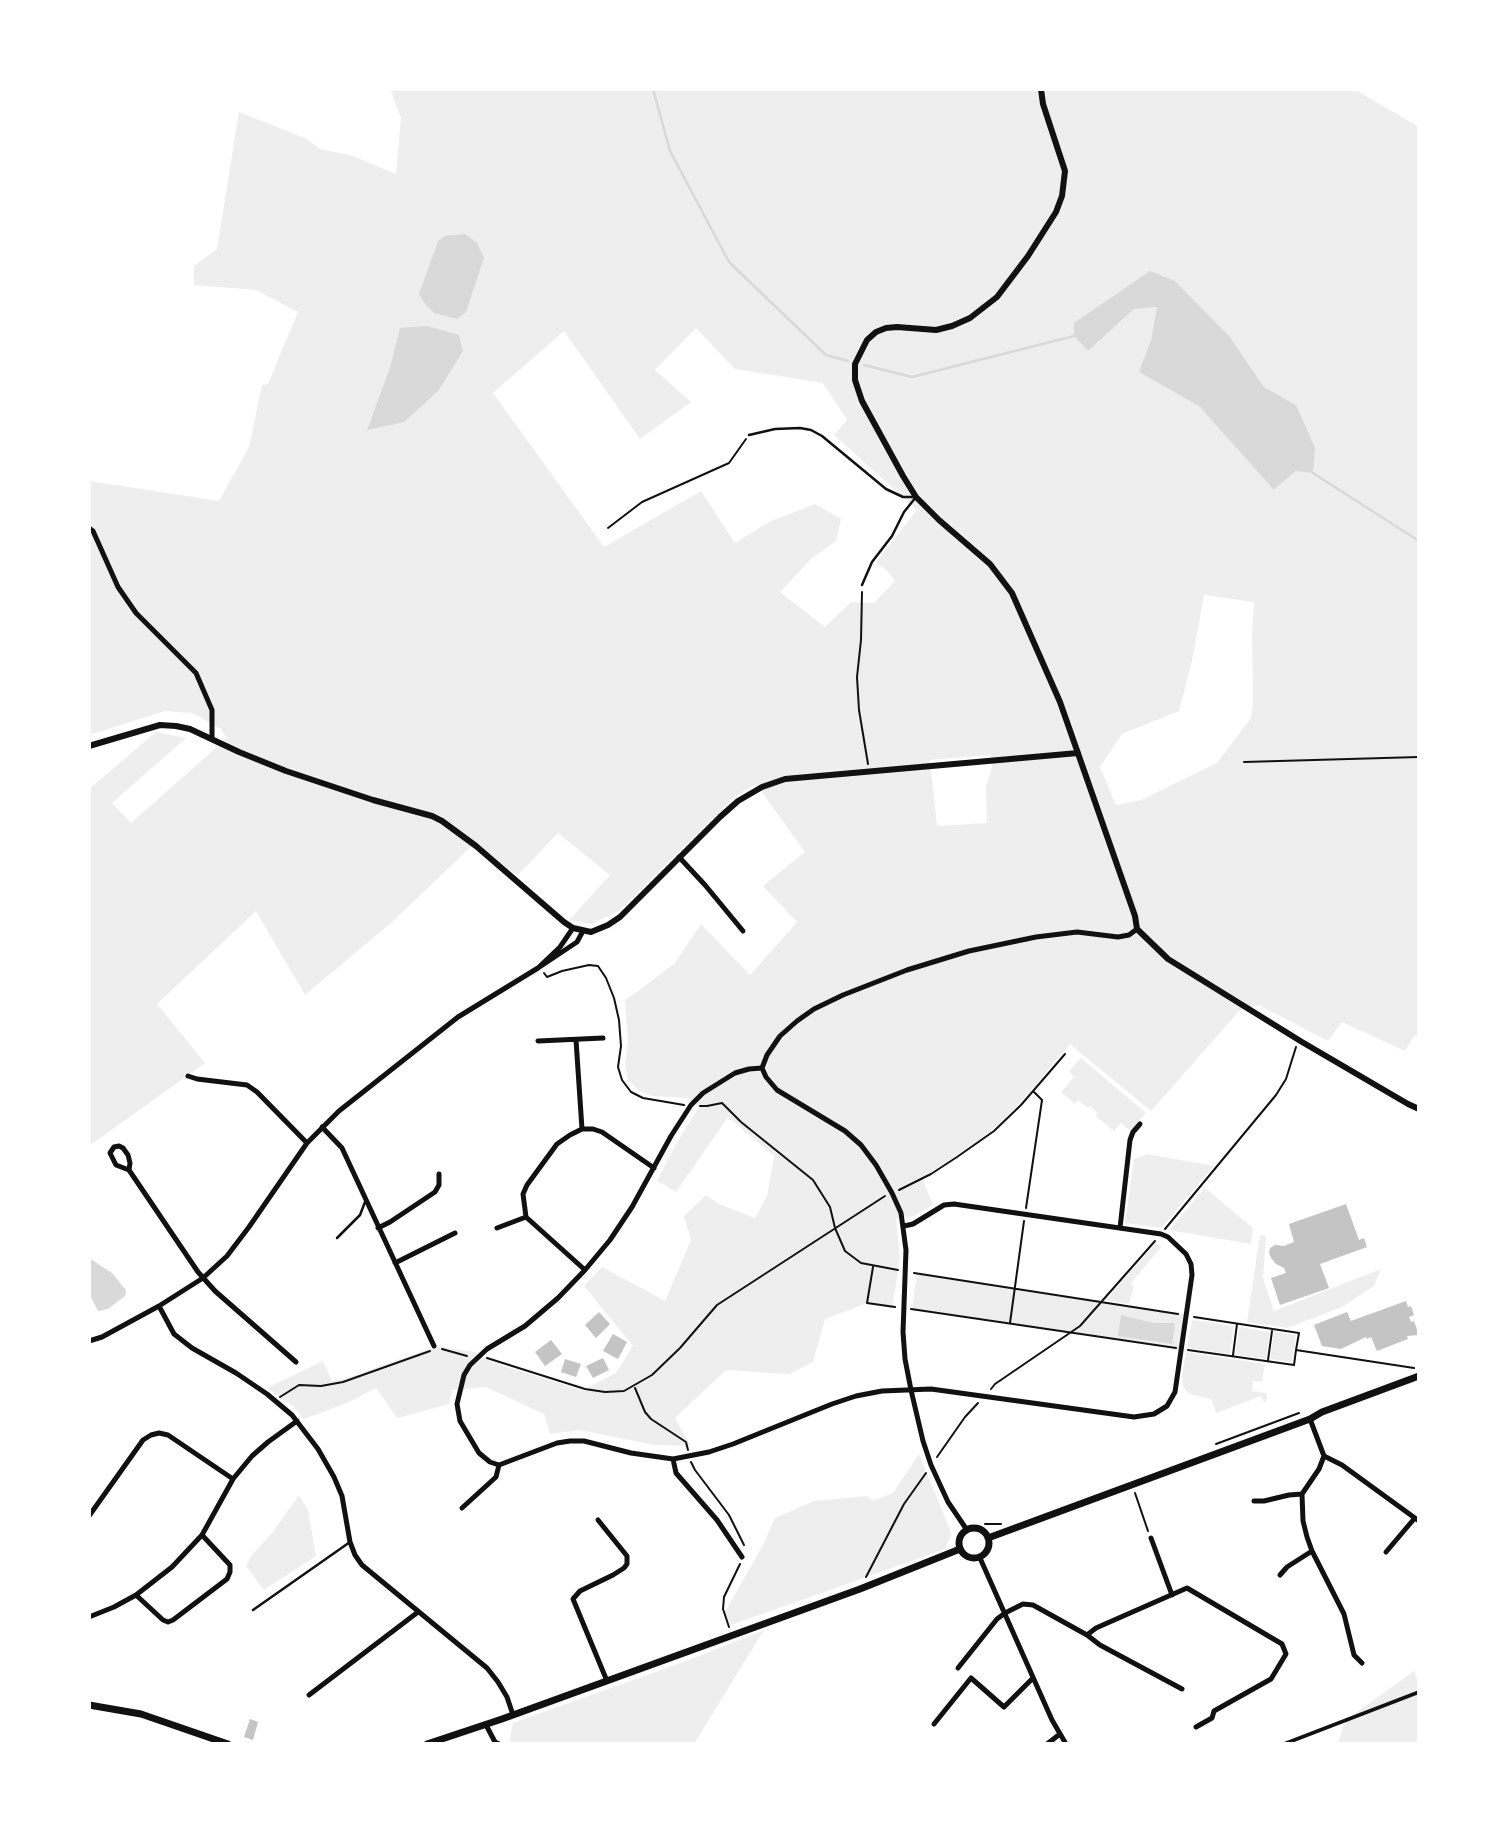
<!DOCTYPE html>
<style>
body{margin:0}
#map{position:relative;width:1508px;height:1833px;overflow:hidden;background:#fff;font-family:Jost,sans-serif}
canvas{display:block}
.frame{position:absolute;inset:0;border:91px solid #fff;pointer-events:none}
</style>
<div id="map">
<canvas width="1508" height="1833"></canvas>
<div class="frame"></div>
</div>
<script>
const c = document.querySelector('canvas').getContext('2d');
c.lineJoin = 'round';
function fill(path, color) {
  c.fillStyle = color;
  c.fill(path, 'evenodd');
}
function poly(rows) {
  const path = new Path2D();
  for (const r of rows) {
    if (r.length === 3) {
      path.moveTo(r[0] + r[2], r[1]);
      path.arc(r[0], r[1], r[2], 0, 2 * Math.PI);
      continue;
    }
    path.moveTo(r[0], r[1]);
    for (let i = 2; i < r.length; i += 2) path.lineTo(r[i], r[i + 1]);
  }
  return path;
}
function trace(path, color, width, dash) {
  c.strokeStyle = color;
  c.lineWidth = width;
  c.lineCap = dash ? 'butt' : 'round';
  c.setLineDash(dash || []);
  c.stroke(path);
}
const green = poly([
 [390,89,1354,89,1419,127,1419,1037,1415,1035,1405,1051,1342,1022,1328,1041,1259,1005,1239,1011,1151,1111,1070,1044,1021,1102,998,1125,971,1146,922,1178,933,1205,914,1216,896,1219,900,1260,892,1308,865,1304,825,1319,813,1362,789,1374,726,1370,675,1418,691,1446,655,1445,580,1430,550,1434,544,1414,486,1387,452,1390,449,1404,397,1418,376,1388,347,1403,304,1419,293,1406,267,1388,323,1361,332,1381,347,1378,426,1350,441,1347,475,1352,494,1363,585,1391,590,1389,589,1387,616,1373,633,1346,584,1286,602,1267,665,1301,691,1240,684,1216,706,1195,719,1204,755,1218,767,1196,774,1156,728,1117,676,1192,657,1181,677,1142,699,1107,687,1098,652,1096,638,1090,627,1078,625,1063,628,1041,625,1000,637,992,675,963,701,924,750,975,797,922,763,886,805,852,756,784,736,796,617,912,591,924,569,920,610,875,558,833,517,876,476,842,391,923,305,995,256,911,157,1004,205,1063,89,1146,89,789,156,732,186,738,112,803,131,823,227,738,221,729,192,713,165,711,89,735,89,481,219,501,249,447,262,385,268,384,298,312,256,290,194,285,194,266,217,249,239,112,307,139,320,149,353,156,396,174,401,118],
 [1175,281,1230,337,1264,387,1296,405,1296,471,1275,490,1199,406,1140,372,1151,340,1157,307,1134,309,1088,351,1074,336],
 [400,328,459,335,463,351,439,390,367,429,390,367],
 [696,328,735,369,823,383,847,420,834,435,917,510,876,562,887,571,895,581,874,603,851,602,825,627,780,592,811,559,836,541,841,519,815,504,769,522,735,543,701,491,604,547,493,393,564,331,640,439,691,402,655,370],
 [1204,595,1254,602,1252,636,1253,703,1251,718,1217,763,1141,800,1116,805,1100,767,1122,734,1179,711,1192,661],
 [990,755,992,767,986,786,987,823,937,826,930,760],
 [1081,1058,1146,1113,1130,1131,1121,1123,1114,1131,1096,1116,1098,1113,1090,1106,1088,1108,1078,1100,1075,1104,1061,1092,1074,1077,1069,1071],
 [1147,1154,1214,1166,1161,1228,1125,1223,1134,1159],
 [1205,1188,1253,1228,1251,1244,1169,1230],
 [1260,1235,1266,1236,1263,1278,1274,1311,1381,1269,1374,1286,1342,1307,1287,1328,1247,1322],
 [1155,1244,1162,1246,1131,1283,1134,1286,1129,1304,1106,1300],
 [917,1273,1186,1315,1181,1349,912,1309],
 [1192,1320,1234,1326,1230,1354,1187,1348],
 [1239,1327,1270,1332,1266,1359,1235,1355],
 [1274,1332,1296,1335,1292,1362,1270,1359],
 [1186,1352,1265,1364,1262,1382,1253,1381,1252,1391,1267,1393,1266,1402,1264,1402,1261,1396,1216,1413,1211,1399,1193,1395,1187,1392,1183,1386,1182,1376],
 [919,1454,950,1530,951,1535,945,1549,731,1625,724,1614,764,1543,775,1518,814,1501,868,1496,872,1501,893,1493],
 [299,1495,308,1510,316,1556,264,1590,246,1566,251,1556,272,1533],
 [764,1630,694,1744,509,1743,513,1723,689,1660],
 [1414,1671,1419,1684,1419,1744,1337,1744,1346,1720]
]);
const water = poly([
 [465,234,477,243,484,258,466,312,457,319,434,313,425,304,419,294,438,241,445,236],
 [1150,271,1175,281,1230,337,1264,387,1296,405,1315,448,1313,473,1296,471,1274,490,1199,406,1139,372,1151,340,1157,307,1134,309,1088,351,1074,336,1074,323],
 [427,326,459,335,463,351,439,390,404,422,367,430,390,367,400,328],
 [89,1258,112,1273,125,1289,126,1292,125,1296,108,1309,98,1311,89,1293],
 [1121,1315,1153,1323,1175,1323,1172,1344,1118,1336]
]);
const stream = poly([
 [653,89,670,151,729,262,826,355,848,361],
 [864,365,912,377,1074,336],
 [1313,473,1419,541]
]);
const building = poly([
 [1346,1204,1359,1240,1364,1238,1367,1247,1320,1264,1329,1288,1280,1305,1271,1278,1286,1273,1284,1268,1276,1264,1271,1258,1269,1253,1270,1248,1275,1245,1284,1246,1294,1242,1289,1224],
 [1406,1301,1408,1307,1411,1306,1414,1315,1409,1317,1411,1322,1414,1321,1419,1335,1407,1336,1408,1339,1377,1351,1371,1337,1367,1339,1366,1337,1341,1349,1322,1346,1314,1325,1347,1312,1351,1321],
 [599,1312,610,1324,596,1338,585,1325],
 [613,1334,627,1342,618,1359,603,1351],
 [551,1340,562,1354,545,1366,535,1352],
 [603,1358,609,1370,593,1378,586,1366],
 [565,1359,581,1364,576,1377,561,1372],
 [250,1719,258,1722,253,1740,244,1737]
]);
const path = poly([
 [608,528,642,502,729,463,746,439],
 [862,592,861,640,857,677,859,710,868,764],
 [1244,762,1419,757],
 [544,973,547,977,562,971,589,965,598,966,606,978,614,998,619,1020,621,1046,618,1067,622,1080,631,1092,643,1098,684,1105],
 [700,1106,707,1106,722,1103,741,1122,813,1180,830,1207,835,1228,845,1251,861,1263,898,1270],
 [899,1190,931,1174,957,1157,994,1131,1021,1105,1065,1054],
 [1026,1208,1042,1100,1034,1092],
 [1165,1229,1276,1095,1286,1079,1296,1047],
 [873,1267,867,1303,895,1307],
 [914,1273,1178,1314],
 [911,1309,1176,1348],
 [1194,1317,1299,1333,1296,1350,1414,1368],
 [1010,1323,1024,1221],
 [442,1349,467,1356],
 [1188,1350,1294,1365,1296,1350],
 [1233,1355,1237,1324],
 [487,1358,585,1389,605,1392,624,1391,652,1375,680,1348,717,1305,885,1196],
 [1268,1360,1272,1331],
 [635,1388,645,1412,651,1419,686,1442,688,1450],
 [991,1389,995,1384,1080,1326,1155,1241],
 [280,1397,299,1385,321,1386,343,1382,430,1351],
 [1216,1444,1299,1413],
 [937,1457,965,1417,978,1403],
 [691,1462,695,1470,729,1515,744,1545],
 [1135,1493,1148,1531],
 [985,1524,1001,1524],
 [866,1577,904,1504,926,1473],
 [729,1627,723,1609,724,1597,740,1564]
]);
const service = poly([
 [749,435,775,429,800,428,811,430,822,436,886,489,903,497,913,497],
 [862,585,872,562,892,536,904,512,916,497],
 [337,1238,360,1215,365,1202],
 [253,1610,350,1542]
]);
const pedestrian = poly([
 [1284,1744,1419,1692]
]);
const minor = poly([
 [89,528,93,531,118,587,136,613,196,673,212,710,212,738],
 [679,857,705,885,743,931],
 [573,928,560,947,538,968,577,942,583,931],
 [576,1040,582,1129],
 [538,1041,603,1038],
 [762,1068,749,1069,735,1073,703,1093,691,1105,671,1136,632,1207,610,1240,585,1270,558,1298,525,1326,487,1349,470,1365,464,1375,457,1404,460,1421,479,1453,490,1462,499,1465,557,1443,570,1441,584,1441,631,1453,673,1459,709,1452,733,1444,832,1404,856,1396,882,1391,931,1389,1134,1417,1154,1414,1167,1406,1175,1392,1192,1275,1191,1264,1186,1254,1168,1237,1161,1234,954,1204,944,1205,913,1224,904,1226],
 [188,1076,197,1079,247,1085,257,1092,307,1143],
 [322,1127,342,1148,434,1346],
 [129,1170,130,1163,128,1155,123,1148,119,1146,114,1147,110,1153,116,1165,129,1170,198,1272,215,1291,296,1362],
 [378,1228,390,1222,435,1192,439,1185,439,1174],
 [497,1228,526,1217],
 [1120,1228,1130,1140,1133,1132,1140,1124],
 [395,1263,455,1233],
 [585,1270,526,1217,523,1194,527,1185,557,1144,570,1135,582,1129,593,1129,602,1132,654,1168],
 [159,1306,174,1334,192,1348,236,1373,267,1394,292,1415,318,1449,334,1477,342,1496,350,1542,355,1555,362,1565,487,1668,498,1682,507,1697,513,1715],
 [89,1341,102,1337,159,1306,203,1278,227,1256,249,1227,307,1143,339,1111,458,1017,538,968],
 [1310,1419,1324,1456,1342,1465,1419,1521],
 [1324,1456,1319,1469,1302,1494,1303,1521,1307,1537,1312,1551,1344,1614,1354,1655,1362,1663],
 [673,1459,676,1473,717,1520,742,1557],
 [1254,1501,1264,1501,1289,1495,1302,1494],
 [462,1508,496,1477,499,1465],
 [89,1516,143,1440,151,1435,159,1433,168,1435,233,1479],
 [598,1520,627,1556,627,1564,624,1568,613,1575,580,1591,573,1599,607,1681],
 [967,1530,948,1502,931,1465,923,1441,911,1390,905,1359,903,1332,906,1250,901,1213,892,1193,876,1165,861,1145,845,1131,777,1090,766,1077,762,1068,767,1055,780,1036,797,1021,814,1009,843,995,907,970,969,951,1036,937,1077,932,1118,937,1129,935,1137,929],
 [1151,1538,1172,1595],
 [1386,1552,1414,1519],
 [980,1558,1052,1720,1066,1744],
 [1280,1575,1287,1567,1312,1551],
 [136,1595,163,1620,168,1622,173,1620,227,1579,230,1572,230,1565,202,1535],
 [89,1617,114,1607,136,1595,172,1567,202,1535,233,1479,252,1456,268,1442,297,1421],
 [1087,1635,1096,1628,1187,1588,1282,1644,1286,1654,1271,1679,1214,1711,1212,1718,1196,1727],
 [958,1668,997,1619,1005,1613,1023,1604,1033,1605,1087,1635,1100,1645,1182,1689],
 [309,1695,418,1612],
 [934,1724,971,1678,1004,1707,1033,1678],
 [486,1725,495,1742,499,1744],
 [1047,1744,1060,1734]
]);
const tertiary = poly([
 [1041,89,1043,104,1065,171,1062,196,1056,212,1028,256,997,297,970,318,952,326,936,330,897,327,886,328,876,332,867,340,855,364,855,380,862,401,903,476,916,497,939,520,990,564,1012,593,1060,702,1135,916,1137,929,1168,959,1302,1042,1408,1104,1419,1109],
 [89,746,160,725,176,726,190,729,239,752,286,771,373,800,432,816,442,821,476,846,564,922,573,928,591,932,608,925,620,917,720,817,738,801,762,787,785,779,1078,753]
]);
const secondary = poly([
 [974,1543,15],
 [988,1538,1310,1419,1322,1412,1419,1376],
 [89,1705,141,1714,228,1744],
 [427,1744,502,1719,860,1589,960,1549]
]);
fill(green, '#eee');
fill(water, '#d9d9d9');
trace(stream, '#d9d9d9', 2.5);
fill(building, '#c4c4c4');
trace(path, '#111', 2);
trace(service, '#111', 2.5);
trace(pedestrian, '#111', 3.5);
trace(minor, '#111', 5);
trace(tertiary, '#111', 6);
trace(secondary, '#111', 7);
</script>
